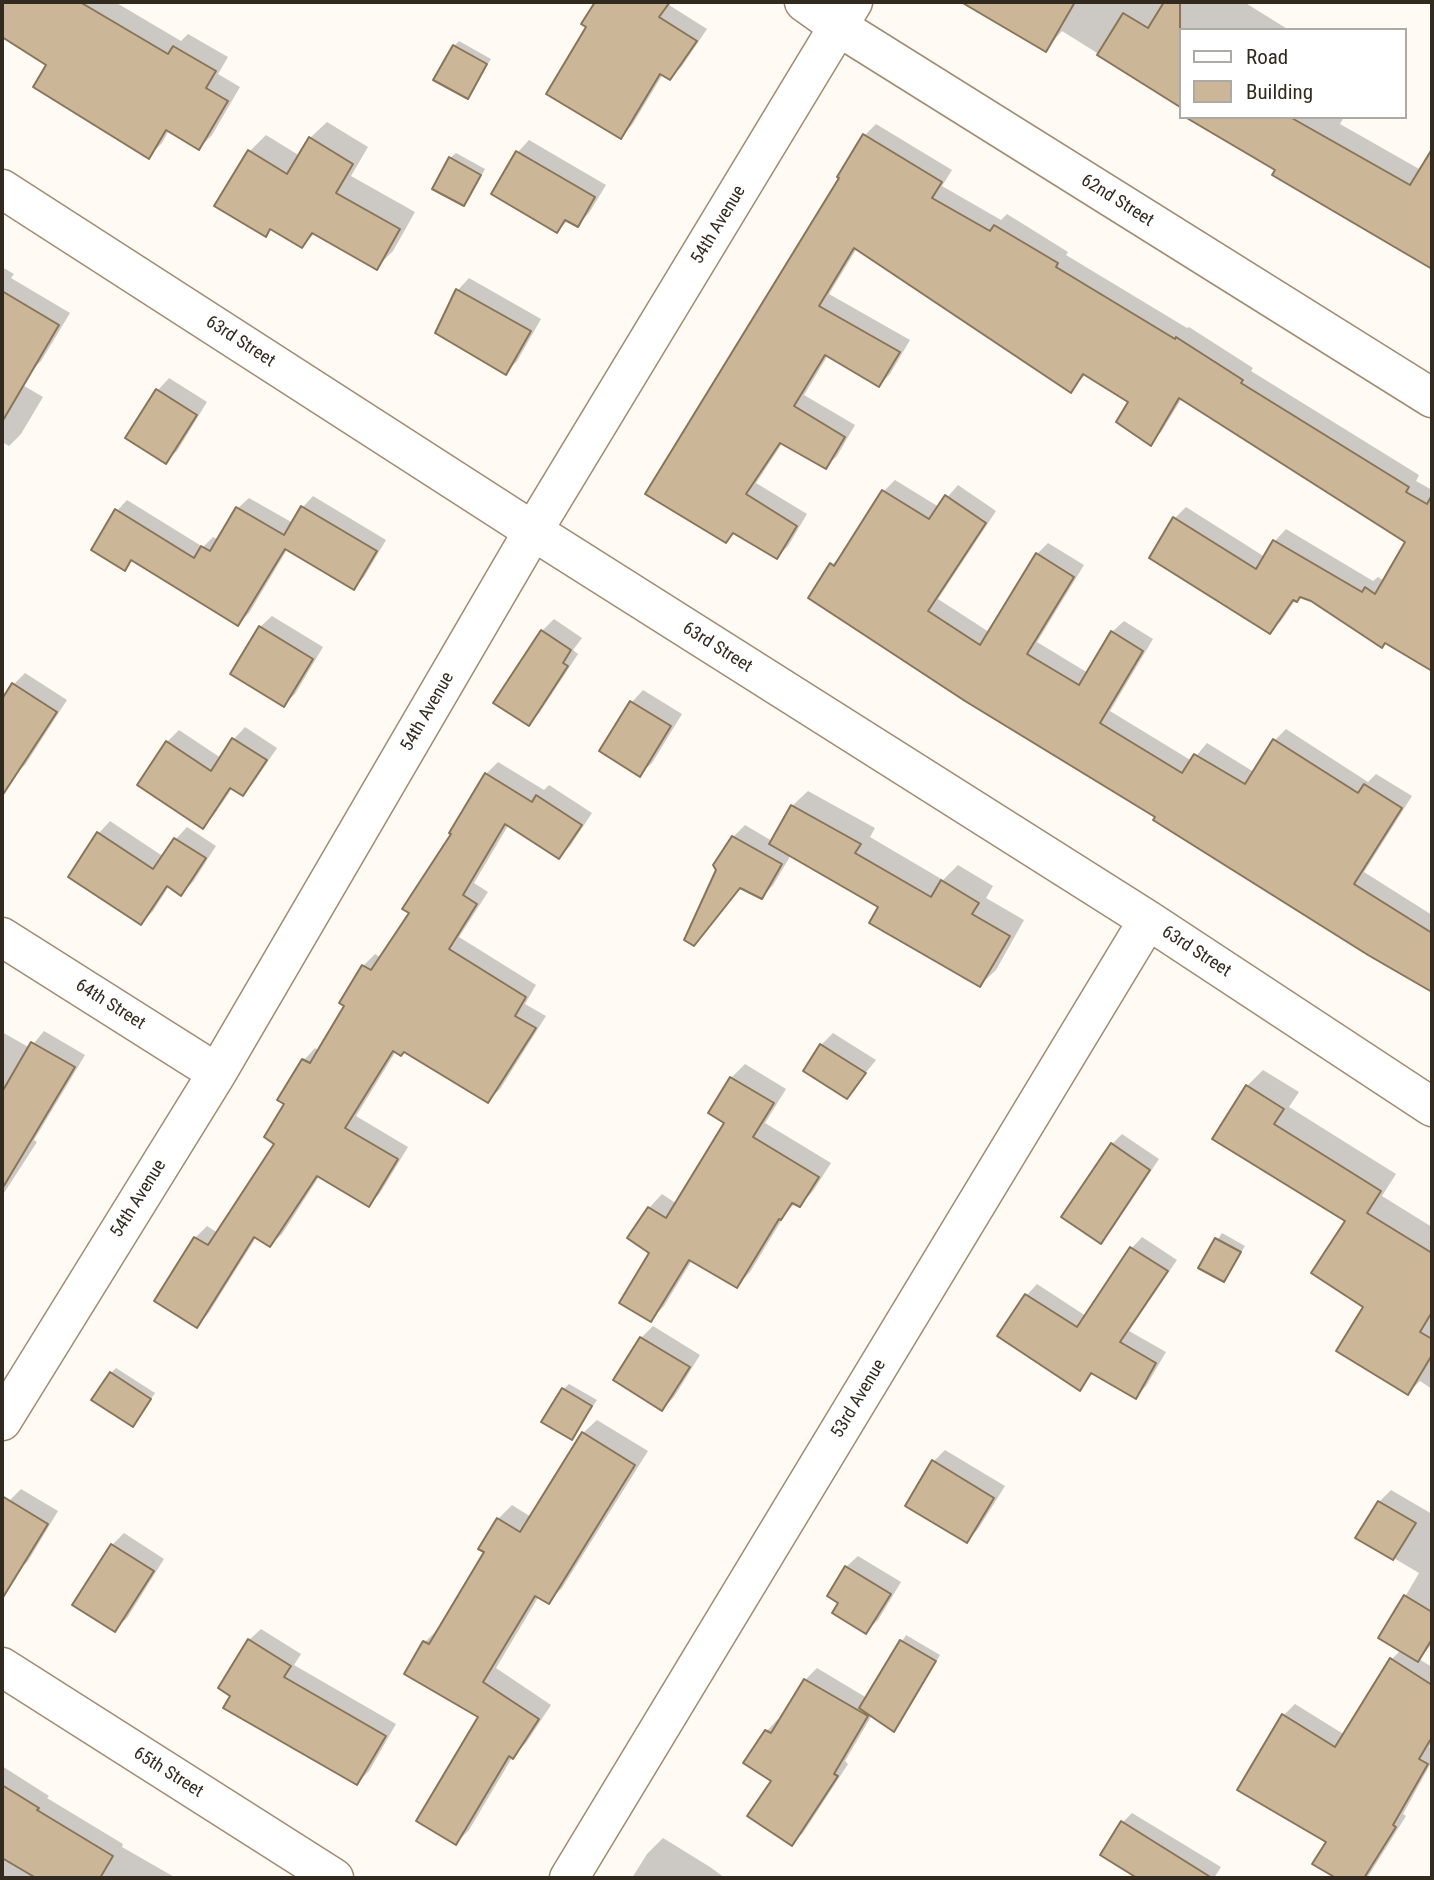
<!DOCTYPE html>
<style>
body{margin:0}
#map{position:relative;width:1434px;height:1880px;overflow:hidden;background:#fffaf4;font-family:"Roboto Condensed",sans-serif}
canvas{display:block}
.frame{position:absolute;inset:0;border:4px solid #332a1f;pointer-events:none}
.legend{position:absolute;left:1179px;top:28px;width:228px;height:91px;box-sizing:border-box;background:#fff;border:2px solid #adaaa5;margin:0;padding:9px 12px;list-style:none;font-size:21px;color:#332a1f}
.legend li{display:flex;align-items:center;gap:14px;height:35px}
.legend b{width:35px;border:2px solid #adaaa5}
</style>
<div id="map">
<canvas width="1434" height="1880"></canvas>
<div class="frame"></div>
<ul class="legend">
<li><b style="height:9px;background:#fff"></b>Road</li>
<li><b style="height:19px;background:#cbb698"></b>Building</li>
</ul>
</div>
<script>
const c = document.querySelector('canvas').getContext('2d');
c.lineJoin = 'round';
function fill(path, color) {
  c.fillStyle = color;
  c.fill(path, 'evenodd');
}
function poly(rows) {
  const path = new Path2D();
  for (const r of rows) {
    path.moveTo(r[0], r[1]);
    for (let i = 2; i < r.length; i += 2) path.lineTo(r[i], r[i + 1]);
  }
  return path;
}
function trace(path, color, width, dash) {
  c.strokeStyle = color;
  c.lineWidth = width;
  c.lineCap = dash ? 'butt' : 'round';
  c.setLineDash(dash || []);
  c.stroke(path);
}
function drawText(font, color, halo, rows, align = 'center') {
  c.font = font + ' "Roboto Condensed",sans-serif';
  c.lineWidth = 5;
  c.setLineDash([]);
  c.textBaseline = 'middle';
  c.strokeStyle = halo;
  c.fillStyle = color;
  for (const [text, x, y, turn = 0] of rows) {
    c.save();
    c.translate(x, y);
    c.rotate((+turn || 0) * Math.PI / 180);
    c.textAlign = isNaN(turn) ? turn : align;
    if (halo) c.strokeText(text, 0, 0);
    c.fillText(text, 0, 0);
    c.restore();
  }
}
const shadow = poly([
 [2,2,115,2,181,41,188,34,228,57,218,74,240,87,212,135,199,148,169,130,162,143,148,157,48,64,2,35],
 [597,2,672,2,669,5,707,29,682,66,670,78,663,74,632,125,621,137,588,26,583,23],
 [964,2,1244,2,1289,30,1180,30,1180,105,1062,31,1045,50],
 [459,41,491,59,467,97,454,46],
 [1188,117,1344,117,1340,124,1421,170,1432,153,1432,267,1275,174,1277,170],
 [327,122,368,147,351,176,415,212,393,251,376,268,315,233,302,246,273,228,265,235,250,151,266,135,300,156,310,138],
 [876,124,952,170,942,186,1001,220,1007,214,1068,252,1066,255,1187,328,1189,327,1253,368,1251,371,1419,475,1416,481,1432,490,1432,669,1302,595,1296,599,1281,621,1270,632,1175,518,1186,507,1265,557,1275,541,1286,529,1373,581,1378,577,1384,581,1407,541,1182,398,1161,432,1150,443,1130,402,1086,374,1071,391,857,248,829,294,910,340,890,374,879,385,828,355,804,395,855,425,837,456,825,467,783,442,756,483,807,514,788,546,777,557,735,532,726,541,841,178,865,135],
 [529,140,606,185,589,213,577,225,568,220,557,231,493,194,518,152],
 [456,153,485,169,469,199,464,204,450,158],
 [2,267,14,274,11,278,70,313,41,361,29,373,2,356],
 [469,278,541,319,517,361,505,373,438,333,458,290],
 [9,377,43,397,21,434,9,446,2,442,2,384],
 [169,378,207,402,177,451,165,462,128,438,158,390],
 [895,480,939,507,958,485,996,511,938,599,989,632,1037,554,1048,543,1084,565,1037,642,1088,673,1112,632,1124,621,1153,639,1110,711,1192,761,1207,743,1254,772,1275,740,1286,729,1368,782,1376,774,1412,796,1364,872,1432,915,1432,990,1304,913,1157,816,832,565,843,553,884,491],
 [313,496,386,540,364,577,353,588,288,548,249,613,238,624,134,560,124,569,117,511,127,500,203,547,213,537,219,540,238,508,249,498,293,523,303,507],
 [272,616,323,647,295,694,283,705,260,627],
 [554,619,582,638,573,650,578,654,540,712,529,724,495,703,542,631],
 [25,673,67,700,25,765,13,776,2,769,2,702,14,684],
 [643,690,682,714,652,763,640,774,601,751,632,702],
 [245,727,277,748,254,782,243,794,233,787,214,815,202,827,167,742,179,730,221,758,234,739],
 [498,762,544,790,549,785,592,813,570,846,559,857,509,824,474,883,488,892,459,937,536,985,525,1004,546,1016,500,1089,488,1101,405,1050,396,1051,356,1116,408,1147,380,1193,369,1205,320,1175,282,1234,270,1245,257,1236,208,1314,196,1326,195,1238,207,1226,218,1233,276,1143,287,1103,304,1060,315,1048,319,1051,346,1005,363,966,375,954,381,958,412,913,486,774],
 [808,791,875,828,870,837,943,880,958,865,993,886,986,898,1024,920,996,970,980,985,881,907,791,855,773,885,762,897,741,887,705,932,733,837,745,825,772,841,792,806],
 [110,821,164,857,176,839,187,827,216,846,193,882,181,894,169,886,153,911,141,923,70,876,99,833],
 [44,1031,85,1055,34,1140,37,1142,2,1196,2,1032,30,1048],
 [833,1033,876,1060,847,1096,821,1045],
 [745,1064,786,1089,765,1123,831,1163,813,1191,800,1205,795,1203,786,1213,750,1272,737,1286,692,1260,664,1306,650,1320,652,1252,649,1208,662,1194,677,1204,727,1123,710,1112,731,1078],
 [1263,1070,1299,1092,1289,1107,1396,1174,1382,1196,1432,1227,1432,1389,1420,1381,1408,1393,1365,1307,1348,1220,1215,1138,1247,1086],
 [1122,1134,1159,1159,1111,1231,1101,1241,1112,1144],
 [1222,1233,1245,1246,1224,1280,1200,1267],
 [1142,1237,1177,1260,1129,1331,1166,1352,1146,1386,1136,1397,1093,1373,1079,1389,1000,1336,1027,1295,1037,1284,1086,1316,1132,1248],
 [653,1326,700,1355,674,1397,662,1409,641,1338],
 [116,1368,155,1393,133,1425,111,1373],
 [569,1384,597,1400,572,1438,564,1389],
 [597,1420,648,1451,562,1588,549,1601,539,1596,496,1668,551,1705,526,1743,513,1756,469,1830,456,1843,480,1716,425,1642,438,1629,486,1552,498,1519,512,1505,531,1517,583,1433],
 [945,1450,1005,1486,978,1529,967,1541,934,1461],
 [21,1489,58,1511,28,1561,17,1572,2,1563,2,1513,9,1501],
 [1391,1490,1432,1514,1432,1644,1419,1659,1432,1667,1432,1741,1429,1747,1432,1749,1432,1761,1403,1814,1406,1816,1367,1878,1339,1878,1315,1863,1328,1841,1284,1715,1295,1704,1345,1735,1392,1659,1401,1650,1381,1638,1419,1573,1358,1537,1379,1502],
 [124,1533,164,1559,127,1618,115,1629,112,1545],
 [858,1556,901,1582,878,1620,866,1631,846,1567],
 [261,1629,301,1654,294,1665,396,1724,369,1771,357,1783,232,1695,249,1640],
 [906,1635,940,1655,894,1730,872,1715,845,1761,848,1764,803,1833,791,1844,773,1780,746,1762,767,1731,778,1719,780,1720,805,1680,817,1668,867,1698],
 [2,1766,49,1796,47,1798,123,1844,122,1847,176,1878,2,1878],
 [1132,1813,1221,1867,1214,1878,1140,1878,1102,1855,1122,1823],
 [663,1838,710,1867,725,1878,632,1878,647,1854]
]);
const building = poly([
 [2,2,80,2,168,54,173,46,216,71,206,88,228,101,199,150,166,130,149,159,33,87,46,65,2,37,2,2],
 [595,2,670,2,659,17,697,41,670,80,660,74,621,139,546,94,586,27,581,24,595,2],
 [961,2,1075,2,1046,52,961,2],
 [1164,2,1180,2,1180,107,1097,55,1123,13,1148,28,1164,2],
 [453,45,487,64,468,99,433,80,453,45],
 [1185,117,1290,117,1410,185,1432,149,1432,269,1272,175,1275,170,1185,117],
 [863,134,942,182,932,198,990,231,994,225,1058,263,1056,267,1175,339,1176,337,1243,380,1241,383,1409,487,1406,492,1427,504,1432,495,1432,671,1385,643,1382,648,1311,601,1300,597,1297,602,1293,600,1270,634,1149,558,1173,517,1256,569,1273,540,1362,592,1365,587,1375,594,1405,542,1179,398,1151,446,1116,422,1128,402,1083,374,1071,393,854,248,819,306,900,352,879,387,825,355,794,406,845,437,826,469,780,443,746,494,797,526,777,559,733,533,726,543,645,494,839,178,837,177,863,134],
 [309,137,353,164,336,193,400,229,377,270,312,233,302,248,270,229,266,237,214,206,248,150,287,174,309,137],
 [516,151,595,197,578,227,565,220,557,233,491,194,516,151],
 [449,157,481,175,464,206,432,189,449,157],
 [456,289,531,331,506,375,435,333,456,289],
 [2,291,59,325,2,422,2,291],
 [156,389,197,415,166,464,125,438,156,389],
 [882,490,929,519,945,495,986,523,928,611,980,645,1036,553,1074,577,1027,654,1079,685,1111,631,1143,651,1100,723,1182,773,1194,754,1245,784,1273,739,1358,793,1364,784,1402,808,1354,884,1432,933,1432,992,1368,955,1153,820,1155,817,965,701,808,598,830,563,834,566,882,490],
 [301,506,377,551,354,590,285,549,238,626,131,560,125,571,91,550,115,509,194,558,201,546,210,551,236,507,284,535,301,506],
 [259,626,313,659,284,707,230,674,259,626],
 [541,630,571,650,563,663,568,666,529,726,493,703,541,630],
 [12,683,57,712,2,796,2,699,12,683],
 [630,701,671,726,640,777,599,751,630,701],
 [232,738,267,760,243,796,230,788,203,829,137,785,166,741,211,771,232,738],
 [485,773,532,802,536,795,582,825,559,859,505,824,463,895,477,904,449,949,526,997,515,1016,536,1028,488,1103,404,1052,401,1056,393,1051,345,1128,398,1159,369,1207,317,1176,270,1247,254,1237,197,1328,154,1301,194,1237,208,1245,274,1144,264,1137,284,1104,277,1100,302,1059,310,1063,344,1006,339,1003,362,965,371,970,409,913,402,909,451,834,449,833,485,773],
 [791,805,861,844,855,853,931,897,941,880,979,903,972,914,1010,936,980,987,869,923,878,907,769,844,791,805],
 [97,832,153,869,174,838,206,858,181,896,167,886,141,925,68,877,97,832],
 [732,836,782,864,762,899,740,888,694,946,684,940,716,870,713,865,732,836],
 [31,1042,75,1067,2,1189,2,1092,31,1042],
 [820,1044,866,1073,847,1099,803,1071,820,1044],
 [730,1077,774,1103,753,1137,819,1177,800,1207,792,1203,781,1220,779,1219,737,1288,689,1260,651,1322,619,1303,649,1253,627,1238,648,1207,666,1218,724,1123,708,1113,730,1077],
 [1246,1085,1284,1109,1274,1124,1381,1191,1367,1213,1432,1253,1432,1312,1420,1332,1432,1339,1432,1355,1408,1395,1336,1351,1363,1307,1311,1273,1345,1221,1212,1139,1246,1085],
 [1111,1143,1150,1170,1101,1244,1061,1217,1111,1143],
 [1215,1238,1241,1252,1224,1282,1198,1268,1215,1238],
 [1130,1247,1168,1271,1120,1342,1156,1363,1136,1399,1091,1373,1080,1391,997,1336,1025,1294,1077,1327,1130,1247],
 [640,1337,690,1367,662,1411,613,1380,640,1337],
 [110,1372,151,1399,133,1427,91,1400,110,1372],
 [562,1388,592,1406,572,1440,541,1422,562,1388],
 [582,1432,635,1465,549,1604,535,1596,483,1682,539,1719,513,1759,509,1756,456,1845,416,1821,478,1717,404,1674,423,1641,429,1644,484,1552,478,1549,497,1518,520,1532,582,1432],
 [932,1460,994,1498,967,1543,905,1506,932,1460],
 [2,1496,48,1524,2,1599,2,1496],
 [1378,1501,1416,1523,1393,1560,1355,1538,1378,1501],
 [111,1544,154,1571,115,1632,72,1605,111,1544],
 [845,1566,891,1594,866,1634,832,1613,838,1603,827,1596,845,1566],
 [1404,1595,1432,1612,1432,1639,1418,1662,1378,1638,1404,1595],
 [248,1639,291,1666,284,1677,386,1736,357,1785,223,1708,230,1696,218,1688,248,1639],
 [900,1640,936,1661,894,1732,859,1708,900,1640],
 [1390,1658,1432,1685,1432,1737,1419,1759,1428,1764,1393,1825,1396,1827,1364,1878,1336,1878,1312,1864,1326,1842,1237,1790,1282,1714,1335,1747,1390,1658],
 [804,1679,868,1716,834,1774,838,1776,792,1846,747,1816,771,1781,743,1763,765,1730,771,1733,804,1679],
 [2,1785,39,1808,37,1810,113,1856,100,1878,36,1878,2,1858,2,1785],
 [1121,1821,1212,1878,1137,1878,1100,1855,1121,1821]
]);
const minor = poly([
 [804,2,839,27,1432,398],
 [2,189,533,531,1148,920,1432,1107],
 [2,937,217,1073],
 [2,1421,217,1073,533,531,853,2],
 [2,1667,334,1878],
 [569,1878,1148,920]
]);
const streetNames = [
 ["62nd Street",1117,201,32],
 ["54th Avenue",719,225,-59],
 ["63rd Street",240,342,33],
 ["63rd Street",717,648,32],
 ["54th Avenue",428,712,-60],
 ["63rd Street",1196,952,33],
 ["64th Street",110,1005,32],
 ["54th Avenue",139,1199,-58],
 ["53rd Avenue",859,1399,-59],
 ["65th Street",168,1773,32]
];
fill(shadow, '#0003');
fill(building, '#cbb698');
trace(building, '#887559', 2);
trace(minor, '#a18b70', 41);
trace(minor, '#fff', 38);
drawText('18px', '#332a1f', '#fff', streetNames);
</script>
